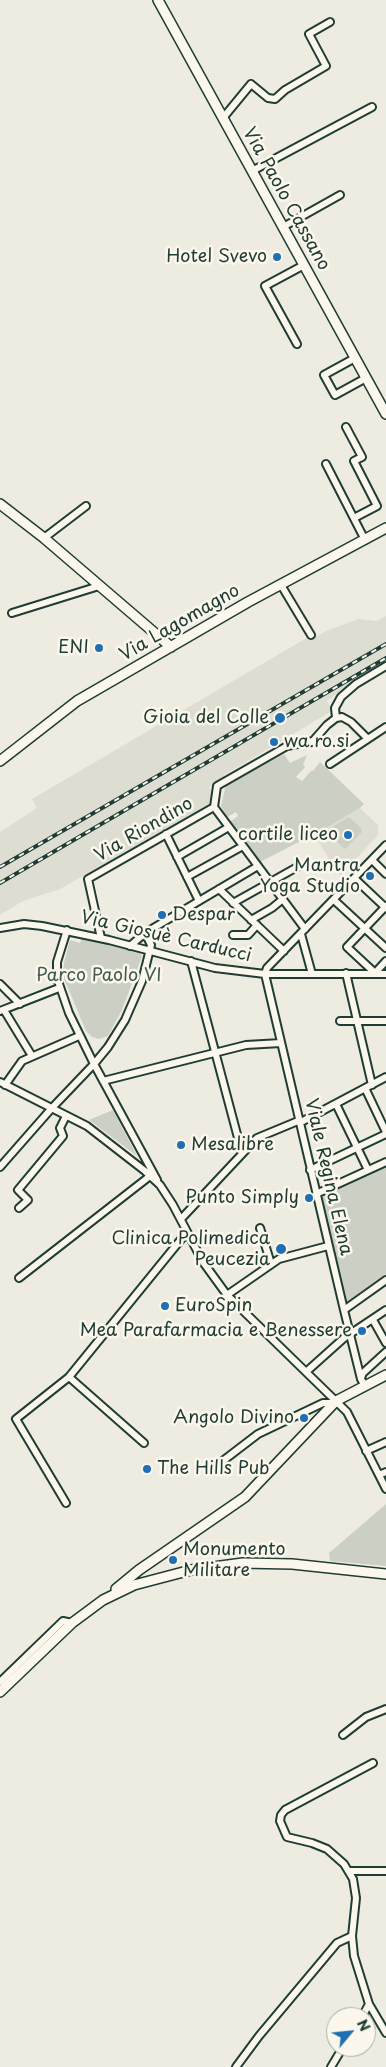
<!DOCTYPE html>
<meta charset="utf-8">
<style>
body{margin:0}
#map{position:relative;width:386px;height:2067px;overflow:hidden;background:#eeece1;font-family:"Playpen Sans",sans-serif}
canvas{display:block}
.north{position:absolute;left:326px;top:2007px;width:50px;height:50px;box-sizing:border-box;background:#fbf7ec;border:1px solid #a3ada2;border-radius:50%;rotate:62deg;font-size:14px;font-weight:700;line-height:20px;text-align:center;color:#1f3d34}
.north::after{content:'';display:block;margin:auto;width:18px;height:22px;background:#1f6fb2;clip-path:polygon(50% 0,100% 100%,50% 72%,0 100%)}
</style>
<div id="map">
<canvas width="386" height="2067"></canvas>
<div class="north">N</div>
</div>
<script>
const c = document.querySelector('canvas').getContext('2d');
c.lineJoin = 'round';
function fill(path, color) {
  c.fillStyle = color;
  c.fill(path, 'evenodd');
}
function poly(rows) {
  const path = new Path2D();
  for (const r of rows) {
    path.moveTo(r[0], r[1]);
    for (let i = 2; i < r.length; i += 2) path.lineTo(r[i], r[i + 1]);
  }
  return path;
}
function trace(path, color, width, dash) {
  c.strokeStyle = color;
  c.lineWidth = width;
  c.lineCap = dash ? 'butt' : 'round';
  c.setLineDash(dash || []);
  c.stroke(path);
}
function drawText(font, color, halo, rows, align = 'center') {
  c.font = font + ' "Playpen Sans",sans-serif';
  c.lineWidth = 5;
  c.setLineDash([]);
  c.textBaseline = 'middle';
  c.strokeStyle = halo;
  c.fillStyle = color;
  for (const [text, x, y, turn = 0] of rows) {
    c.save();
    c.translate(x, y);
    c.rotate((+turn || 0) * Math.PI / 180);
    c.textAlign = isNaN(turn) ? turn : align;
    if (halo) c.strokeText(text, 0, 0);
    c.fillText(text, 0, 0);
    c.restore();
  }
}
const built = poly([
 [386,616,386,663,346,687,327,701,332,711,224,775,225,778,209,787,213,796,211,803,60,889,23,901,0,915,0,832,37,808,32,799,315,633,317,636,326,631,358,619,377,621],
 [360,808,378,825,378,835,340,876,314,835]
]);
const green = poly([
 [284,754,290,763,307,755,303,765,305,767,296,777,302,781,311,771,313,771,320,762,364,804,360,808,326,828,260,862,230,822,238,816,236,812,227,817,221,806,226,785],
 [349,817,361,828,362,832,345,849,335,840,337,838,332,827],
 [82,937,139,952,142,956,122,1010,108,1036,99,1039,92,1037,86,1031,63,976,64,963,70,940,80,943],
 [113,1110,137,1156,89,1120],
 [386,1166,386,1276,346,1305,320,1197],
 [386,1504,386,1566,330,1561,329,1553,335,1548]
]);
const street = poly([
 [223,118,251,84,268,98,275,99,285,90,326,66,309,34,330,22],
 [252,171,372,107],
 [283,227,340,195],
 [297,344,265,286,304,265],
 [355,358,324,375,335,395,366,378],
 [346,427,362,457,354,461,377,506,354,518],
 [326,464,365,540],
 [44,538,86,506],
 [281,585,311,635],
 [12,613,99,586],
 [336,718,335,708,341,697,356,684,386,666],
 [330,764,386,727],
 [214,807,217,786,287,746,313,741,327,725,336,718,342,717,351,722,368,739],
 [214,807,305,929],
 [166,834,199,901],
 [177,857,229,827],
 [372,860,386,874],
 [187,877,243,846],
 [354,878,386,908],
 [219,889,284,951],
 [334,900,386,948],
 [233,903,299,866],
 [386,906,347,947,375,973,386,961],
 [251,920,272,908,283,899],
 [0,928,24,924,42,926,109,940,215,968,265,974,386,974],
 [67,930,57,962,57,978,69,1013,94,1064,108,1047,125,1020,142,981,151,945,145,933],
 [301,934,312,974],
 [233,935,248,935,257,925],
 [101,938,88,879,214,807],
 [130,946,145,933,258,866],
 [191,961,242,1153],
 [346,973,372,1085],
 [0,984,20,1004],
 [4,1010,32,1056],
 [0,1011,59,988],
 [340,1021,386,1021],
 [103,1081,246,1045,281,1043],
 [0,1082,87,1126,145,1171,160,1185,173,1205,203,1262,227,1295,347,1412,386,1489],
 [5,1085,22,1061,79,1036],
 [365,1088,386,1132],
 [336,1104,368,1170],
 [0,1167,51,1109,94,1064,157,1180],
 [310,1170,386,1134],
 [316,1194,386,1162],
 [19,1208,28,1200,18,1190,63,1136,60,1128,66,1116],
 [181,1219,257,1138,298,1121,303,1121,386,1077],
 [260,1228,271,1264],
 [19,1278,150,1176],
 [227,1295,279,1259,328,1246],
 [344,1310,386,1280],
 [373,1320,386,1343],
 [306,1372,344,1338,386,1310],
 [69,1377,144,1443],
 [361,1378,363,1373,386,1352],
 [365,1386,361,1379,344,1310,265,974,267,968,386,845],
 [366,1451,386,1442],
 [224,1460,258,1434,323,1403,334,1403],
 [379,1475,386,1472],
 [66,1503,16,1419,69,1377,187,1232],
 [0,1682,63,1621,72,1623],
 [343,1735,366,1717,386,1709],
 [373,1763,285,1810,281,1815,280,1821,287,1837,312,1843,327,1849,344,1864,353,1879,356,1898,352,1936,354,1956,369,2004,386,2033],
 [349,1871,386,1871],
 [362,2017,369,2004],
 [236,2067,259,2036,337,1943,352,1936],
 [331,2067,343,2047]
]);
const secondary = poly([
 [158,0,386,414],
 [0,504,44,538,171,647],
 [0,761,77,701,248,602,386,528],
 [116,1589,139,1570,245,1497,336,1401,386,1375],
 [0,1692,72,1623,103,1600,134,1585,191,1570,243,1563,292,1564,386,1574]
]);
const rail = poly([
 [0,867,386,644],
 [0,883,386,658]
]);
const markers = [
 [277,257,5,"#1f6fb2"],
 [99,648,5,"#1f6fb2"],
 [280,718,6,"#1f6fb2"],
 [274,742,5,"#1f6fb2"],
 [348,835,5,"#1f6fb2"],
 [370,876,5,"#1f6fb2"],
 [162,915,5,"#1f6fb2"],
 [181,1145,5,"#1f6fb2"],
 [309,1198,5,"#1f6fb2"],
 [281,1249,6,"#1f6fb2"],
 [165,1306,5,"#1f6fb2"],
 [362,1331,5,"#1f6fb2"],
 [304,1418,5,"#1f6fb2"],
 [147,1469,5,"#1f6fb2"],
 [173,1560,5,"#1f6fb2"]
];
const streetNames = [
 ["Via Paolo Cassano",286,199,61],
 ["Via Lagomagno",180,623,-30],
 ["Via Riondino",144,830,-30],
 ["Via Giosuè Carducci",166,937,13],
 ["Viale Regina Elena",328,1177,77]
];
const poiNames = [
 ["Hotel Svevo",267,257],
 ["ENI",89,648],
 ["Gioia del Colle",269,718],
 ["wa.ro.si",284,742,"left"],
 ["cortile liceo",338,835],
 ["Mantra",360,866],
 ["Yoga Studio",360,887],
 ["Despar",172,915,"left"],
 ["Mesalibre",191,1145,"left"],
 ["Punto Simply",299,1198],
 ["Clinica Polimedica",270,1239],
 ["Peucezia",270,1260],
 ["EuroSpin",175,1306,"left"],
 ["Mea Parafarmacia e Benessere",352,1331],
 ["Angolo Divino",294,1418],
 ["The Hills Pub",157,1469,"left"],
 ["Monumento",183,1550,"left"],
 ["Militare",183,1571,"left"]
];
const parkNames = [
 ["Parco Paolo VI",99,976]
];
fill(built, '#ddddd2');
fill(green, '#cbcfc4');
trace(street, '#1f3d34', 10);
trace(secondary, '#1f3d34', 12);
trace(street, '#fbf7ec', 6);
trace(secondary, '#fbf7ec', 9);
trace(rail, '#1f3d34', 4);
trace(rail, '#fbf7ec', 2, [5.5]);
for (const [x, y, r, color] of markers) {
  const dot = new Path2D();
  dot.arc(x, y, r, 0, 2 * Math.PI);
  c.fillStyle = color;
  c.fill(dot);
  trace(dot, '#fbf7ec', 2);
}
drawText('18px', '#1f3d34', '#fbf7ec', streetNames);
drawText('18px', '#1f3d34', '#fbf7ec', poiNames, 'right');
drawText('18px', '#415a51', '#fbf7ec', parkNames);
</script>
